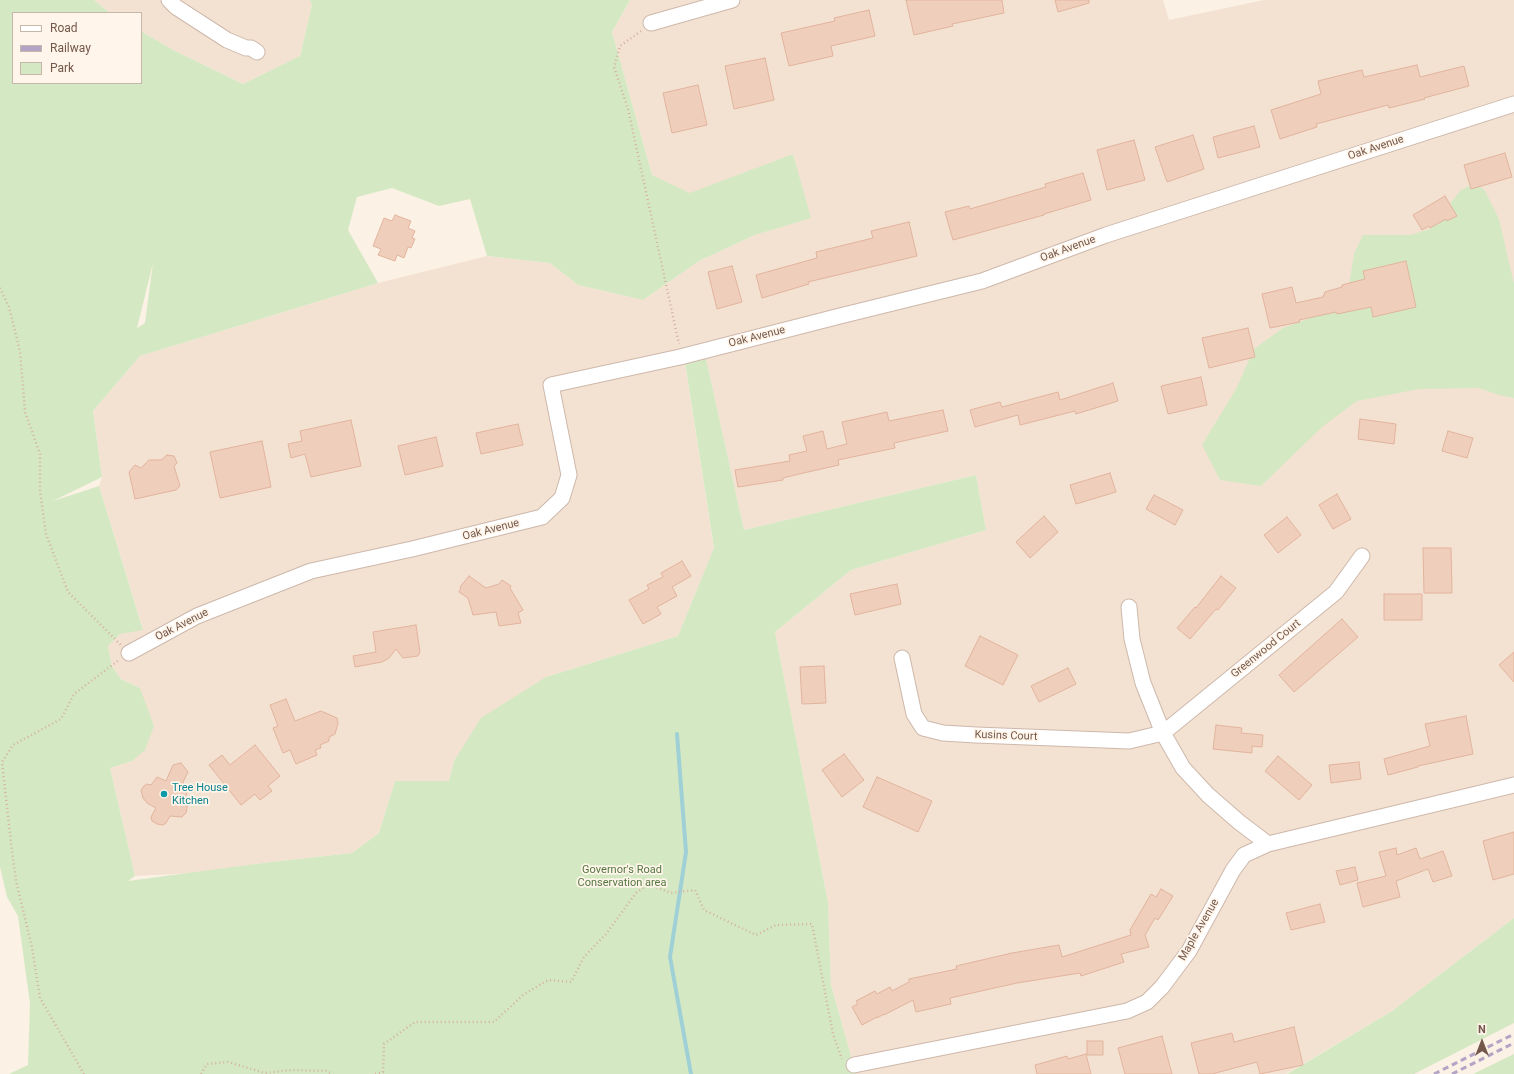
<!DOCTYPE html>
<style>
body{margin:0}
#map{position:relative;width:1514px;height:1074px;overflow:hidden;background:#fbf1e4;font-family:Roboto,sans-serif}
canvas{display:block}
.legend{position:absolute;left:12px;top:12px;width:130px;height:72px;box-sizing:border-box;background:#fff5ea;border:1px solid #c7b6aa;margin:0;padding:5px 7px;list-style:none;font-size:12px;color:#73574a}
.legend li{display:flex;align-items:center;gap:8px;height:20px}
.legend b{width:20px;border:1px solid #c7b6aa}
.north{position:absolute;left:1462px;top:1022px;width:40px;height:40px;-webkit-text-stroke:3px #fff5ea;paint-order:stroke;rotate:0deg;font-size:11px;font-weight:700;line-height:16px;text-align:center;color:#73574a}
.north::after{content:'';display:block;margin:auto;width:14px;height:18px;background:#73574a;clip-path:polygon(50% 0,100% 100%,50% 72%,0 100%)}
</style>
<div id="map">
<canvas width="1514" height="1074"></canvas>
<ul class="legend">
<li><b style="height:5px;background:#fff"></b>Road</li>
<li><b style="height:5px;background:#b3a3c4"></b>Railway</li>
<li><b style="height:11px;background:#d4e9c3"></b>Park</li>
</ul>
<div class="north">N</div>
</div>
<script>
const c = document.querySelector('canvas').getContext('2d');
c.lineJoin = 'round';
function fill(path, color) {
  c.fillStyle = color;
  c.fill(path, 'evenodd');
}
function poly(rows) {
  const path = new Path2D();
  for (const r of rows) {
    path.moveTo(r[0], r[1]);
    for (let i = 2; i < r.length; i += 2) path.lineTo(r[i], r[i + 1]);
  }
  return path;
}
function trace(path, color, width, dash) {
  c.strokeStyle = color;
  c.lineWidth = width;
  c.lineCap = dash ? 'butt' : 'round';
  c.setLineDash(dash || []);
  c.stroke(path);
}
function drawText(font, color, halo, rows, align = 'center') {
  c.font = font + ' Roboto,sans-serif';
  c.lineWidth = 3.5;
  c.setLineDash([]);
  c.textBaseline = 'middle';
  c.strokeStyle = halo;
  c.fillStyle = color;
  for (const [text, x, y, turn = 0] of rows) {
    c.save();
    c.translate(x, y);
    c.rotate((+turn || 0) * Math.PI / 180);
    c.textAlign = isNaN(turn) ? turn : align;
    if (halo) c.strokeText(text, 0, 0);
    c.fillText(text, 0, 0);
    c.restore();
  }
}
const residential = poly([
 [94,0,310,0,312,5,300,56,243,84,173,50,141,31,141,13,110,13],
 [630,0,1163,0,1169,20,1264,0,1514,0,1514,918,1392,1011,1286,1074,856,1074,831,985,828,902,775,632,851,570,986,530,976,475,744,530,704,351,684,357,714,549,678,636,546,677,454,761,449,781,395,781,379,833,352,853,263,863,197,873,135,876,110,768,132,761,140,688,121,679,112,666,108,646,120,634,143,629,99,486,102,477,93,411,140,356,378,283,487,256,550,263,578,285,643,300,699,261,755,235,810,218,793,154,690,194,652,175,612,32]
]);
const green = poly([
 [0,0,94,0,110,13,13,13,13,83,141,83,141,31,173,50,243,84,300,56,312,5,310,0,630,0,612,32,652,175,690,193,793,154,811,218,755,235,699,261,643,300,578,285,550,263,487,256,470,199,439,206,392,188,357,197,348,230,378,283,140,356,93,411,102,477,53,501,99,486,143,630,120,634,108,646,112,666,121,679,140,688,154,726,145,750,132,761,110,768,135,876,128,881,263,863,352,853,379,833,395,781,449,781,454,761,481,718,546,677,678,636,714,548,684,356,704,350,744,530,976,475,986,530,851,570,775,632,828,902,831,985,856,1074,9,1074,28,1065,30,1004,18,916,7,897,0,867,0,80,44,93,0,80],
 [153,263,145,323,137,328],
 [1476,183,1485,191,1499,219,1514,284,1514,398,1499,395,1479,388,1419,389,1357,401,1322,427,1261,486,1220,480,1202,445,1236,389,1254,349,1283,328,1346,305,1354,254,1363,235,1410,235,1430,229,1461,190],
 [1514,918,1514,1023,1414,1074,1287,1074,1392,1011],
 [1514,1054,1514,1074,1473,1074]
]);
const stream = poly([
 [677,734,686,852,670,957,691,1074]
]);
const building = poly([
 [906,0,1002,0,1004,13,952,24,953,26,914,35,906,0],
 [1055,0,1089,0,1089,3,1058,12,1055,0],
 [869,10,875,36,831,46,833,56,789,66,781,33,835,21,834,18,869,10],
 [765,58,774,100,734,109,725,66,765,58],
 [1417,65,1420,77,1464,66,1469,86,1424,98,1425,99,1389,108,1388,105,1316,124,1317,127,1280,139,1271,110,1321,94,1318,81,1362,70,1364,77,1417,65],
 [698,85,707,125,672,133,663,93,698,85],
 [1254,126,1260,147,1218,158,1213,137,1254,126],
 [1193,135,1204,169,1167,182,1155,147,1193,135],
 [1134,140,1145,180,1107,190,1097,150,1134,140],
 [1505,153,1512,177,1471,189,1464,165,1505,153],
 [1083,173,1091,200,1044,214,1044,215,953,240,945,212,969,206,970,209,1046,187,1045,184,1083,173],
 [1445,196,1457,216,1447,221,1446,219,1430,228,1429,226,1422,230,1413,215,1445,196],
 [395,215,411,221,408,228,415,231,412,238,415,239,411,248,408,247,404,258,397,255,395,261,378,255,381,249,373,246,384,218,392,221,395,215],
 [909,222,917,256,808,282,809,284,762,298,756,275,817,258,816,252,873,238,871,231,909,222],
 [1406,261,1416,307,1373,317,1371,307,1337,314,1336,312,1299,320,1300,322,1270,328,1262,294,1292,287,1296,303,1323,297,1325,292,1342,287,1342,285,1365,279,1363,271,1406,261],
 [732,266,742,302,717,309,708,272,732,266],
 [1248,328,1255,357,1209,368,1202,338,1248,328],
 [1201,377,1207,405,1168,414,1161,386,1201,377],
 [1113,383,1118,401,1076,414,1075,411,1020,425,1018,415,975,427,970,410,1000,402,1002,407,1058,392,1060,400,1113,383],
 [943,410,948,431,894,443,895,448,838,460,839,465,799,474,783,478,783,480,738,487,735,470,790,461,789,455,807,451,803,436,823,431,827,449,847,444,842,422,887,412,889,421,943,410],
 [1360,419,1396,424,1394,444,1358,439,1360,419],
 [351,420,361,466,311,477,305,454,291,458,288,444,302,441,300,431,351,420],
 [518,424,523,445,481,454,476,433,518,424],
 [1448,431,1473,438,1467,458,1442,451,1448,431],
 [436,437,443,466,405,475,398,446,436,437],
 [262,441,271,487,220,498,210,452,262,441],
 [167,455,174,456,177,463,174,466,180,486,176,490,135,499,129,472,135,465,141,468,149,460,161,460,167,455],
 [1110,473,1116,492,1076,504,1070,485,1110,473],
 [1337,494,1351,519,1333,529,1319,505,1337,494],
 [1154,495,1183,510,1175,525,1146,509,1154,495],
 [1044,516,1058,532,1030,558,1016,542,1044,516],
 [1287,517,1301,535,1278,553,1264,535,1287,517],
 [1423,548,1451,548,1452,593,1424,593,1423,548],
 [682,561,691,576,672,587,677,596,657,607,661,614,643,624,629,600,649,589,647,585,663,577,661,573,682,561],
 [469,576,486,588,499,584,502,580,511,586,510,588,523,610,518,613,521,623,499,626,496,612,473,615,468,598,459,592,461,588,460,587,469,576],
 [1221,576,1236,588,1218,610,1216,609,1190,639,1177,628,1195,607,1196,608,1221,576],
 [897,584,901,604,855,615,850,594,897,584],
 [1384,594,1422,594,1422,620,1384,620,1384,594],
 [1342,619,1358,637,1294,692,1279,675,1342,619],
 [416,625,420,652,418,656,403,658,396,649,389,658,382,662,355,667,353,656,376,652,373,632,416,625],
 [980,636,1018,655,1003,685,965,666,980,636],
 [1514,652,1514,682,1499,665,1514,652],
 [824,666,826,703,802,704,800,667,824,666],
 [1068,668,1076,684,1039,702,1031,686,1068,668],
 [286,699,295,721,321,711,337,718,338,723,335,734,329,737,329,741,320,745,321,748,315,750,317,755,296,764,290,750,283,753,273,728,278,726,270,705,286,699],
 [1466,716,1473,754,1418,766,1418,767,1388,775,1384,759,1430,746,1425,724,1466,716],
 [1216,725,1242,728,1241,733,1263,735,1262,747,1252,746,1252,753,1213,749,1216,725],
 [255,745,280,776,268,786,272,791,260,800,255,794,241,805,209,765,222,755,230,765,255,745],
 [844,754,864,780,842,797,822,770,844,754],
 [1278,756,1312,785,1299,800,1265,771,1278,756],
 [1359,762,1361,779,1331,783,1329,765,1359,762],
 [181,763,188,772,183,782,187,792,185,799,188,802,186,813,182,817,170,816,166,823,163,825,157,824,152,821,151,817,156,808,147,803,143,798,141,790,144,786,147,784,151,785,157,777,166,781,173,765,181,763],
 [877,777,932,801,918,832,863,807,877,777],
 [1514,832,1514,874,1493,880,1483,841,1514,832],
 [1396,848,1397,855,1416,848,1420,859,1443,851,1452,876,1433,882,1428,869,1396,881,1400,897,1363,907,1357,883,1386,876,1379,852,1396,848],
 [1355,867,1358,880,1340,885,1336,871,1355,867],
 [1161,889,1173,896,1158,920,1155,918,1145,935,1149,947,1121,954,1124,962,1081,976,1080,973,1017,983,950,998,951,1004,916,1012,913,1000,884,1015,884,1014,877,1018,877,1017,862,1025,852,1007,858,1004,856,1001,875,991,877,994,890,987,892,991,909,982,909,979,957,969,956,966,1012,953,1059,945,1062,957,1131,935,1130,930,1151,894,1156,897,1161,889],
 [1320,904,1325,922,1291,930,1286,913,1320,904],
 [1294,1027,1303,1065,1260,1074,1257,1062,1212,1074,1199,1074,1191,1043,1232,1033,1234,1042,1294,1027],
 [1162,1036,1172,1074,1125,1074,1118,1048,1162,1036],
 [1087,1041,1103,1041,1103,1055,1087,1055,1087,1041],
 [1086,1054,1091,1074,1037,1074,1035,1065,1067,1056,1068,1059,1086,1054]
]);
const path = poly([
 [641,31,620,46,614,67,628,109,679,344],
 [0,288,9,307,20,351,25,412,40,454,40,491,46,534,68,592,121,645],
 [84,1074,40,998,32,947,16,881,11,843,2,762,13,745,61,719,74,694,119,660],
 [201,1074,207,1064,228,1062,265,1073,292,1070,326,1071,333,1074],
 [375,1074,383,1072,384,1044,415,1022,494,1022,523,995,548,980,571,982,584,957,606,934,636,893,648,884,671,893,695,890,704,910,756,935,776,925,812,924,833,1034,842,1059]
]);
const minor = poly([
 [169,0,176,7,227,40,246,48,251,48,257,52],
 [651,23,732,0],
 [1129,607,1132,639,1143,683,1163,733,1183,768,1208,795,1239,822,1268,844],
 [129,653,197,616,311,571,412,549,542,517,562,498,569,475,551,385,680,357,840,316,982,281,1106,235,1514,104],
 [902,658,914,714,923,728,943,733,976,735,1129,741,1163,733,1336,592,1362,556],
 [854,1065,1127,1011,1147,1002,1162,987,1189,951,1233,870,1244,855,1268,844,1514,785]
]);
const rail = poly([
 [1434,1074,1514,1034],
 [1452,1074,1514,1043]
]);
const markers = [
 [164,794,4,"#0f9aa8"]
];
const streetNames = [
 ["Oak Avenue",1376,148,-18],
 ["Oak Avenue",1068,249,-20],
 ["Oak Avenue",757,337,-14],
 ["Oak Avenue",491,530,-14],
 ["Oak Avenue",182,625,-27],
 ["Greenwood Court",1266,649,-39],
 ["Kusins Court",1006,736,2],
 ["Maple Avenue",1199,930,-60]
];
const cultureNames = [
 ["Tree House",172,788],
 ["Kitchen",172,801]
];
const parkNames = [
 ["Governor's Road",622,870],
 ["Conservation area",622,883]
];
fill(residential, '#f3e2d2');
fill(green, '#d4e9c3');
trace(stream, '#9fd0d6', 4);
fill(building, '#f0cebc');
trace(building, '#e2b49d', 1);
trace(minor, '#cdb8ab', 17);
trace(path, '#d5b19f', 2.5, [1, 3]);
trace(minor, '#fff', 15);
trace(rail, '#b3a3c4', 3, [6, 4]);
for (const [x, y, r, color] of markers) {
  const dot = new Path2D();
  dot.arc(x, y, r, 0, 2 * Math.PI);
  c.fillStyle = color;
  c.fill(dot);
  trace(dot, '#fff5ea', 1.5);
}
drawText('11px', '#73574a', '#fff5ea', streetNames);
drawText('11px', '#0d838f', '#fff5ea', cultureNames, 'left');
drawText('11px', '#557842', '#fff5ea', parkNames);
</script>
